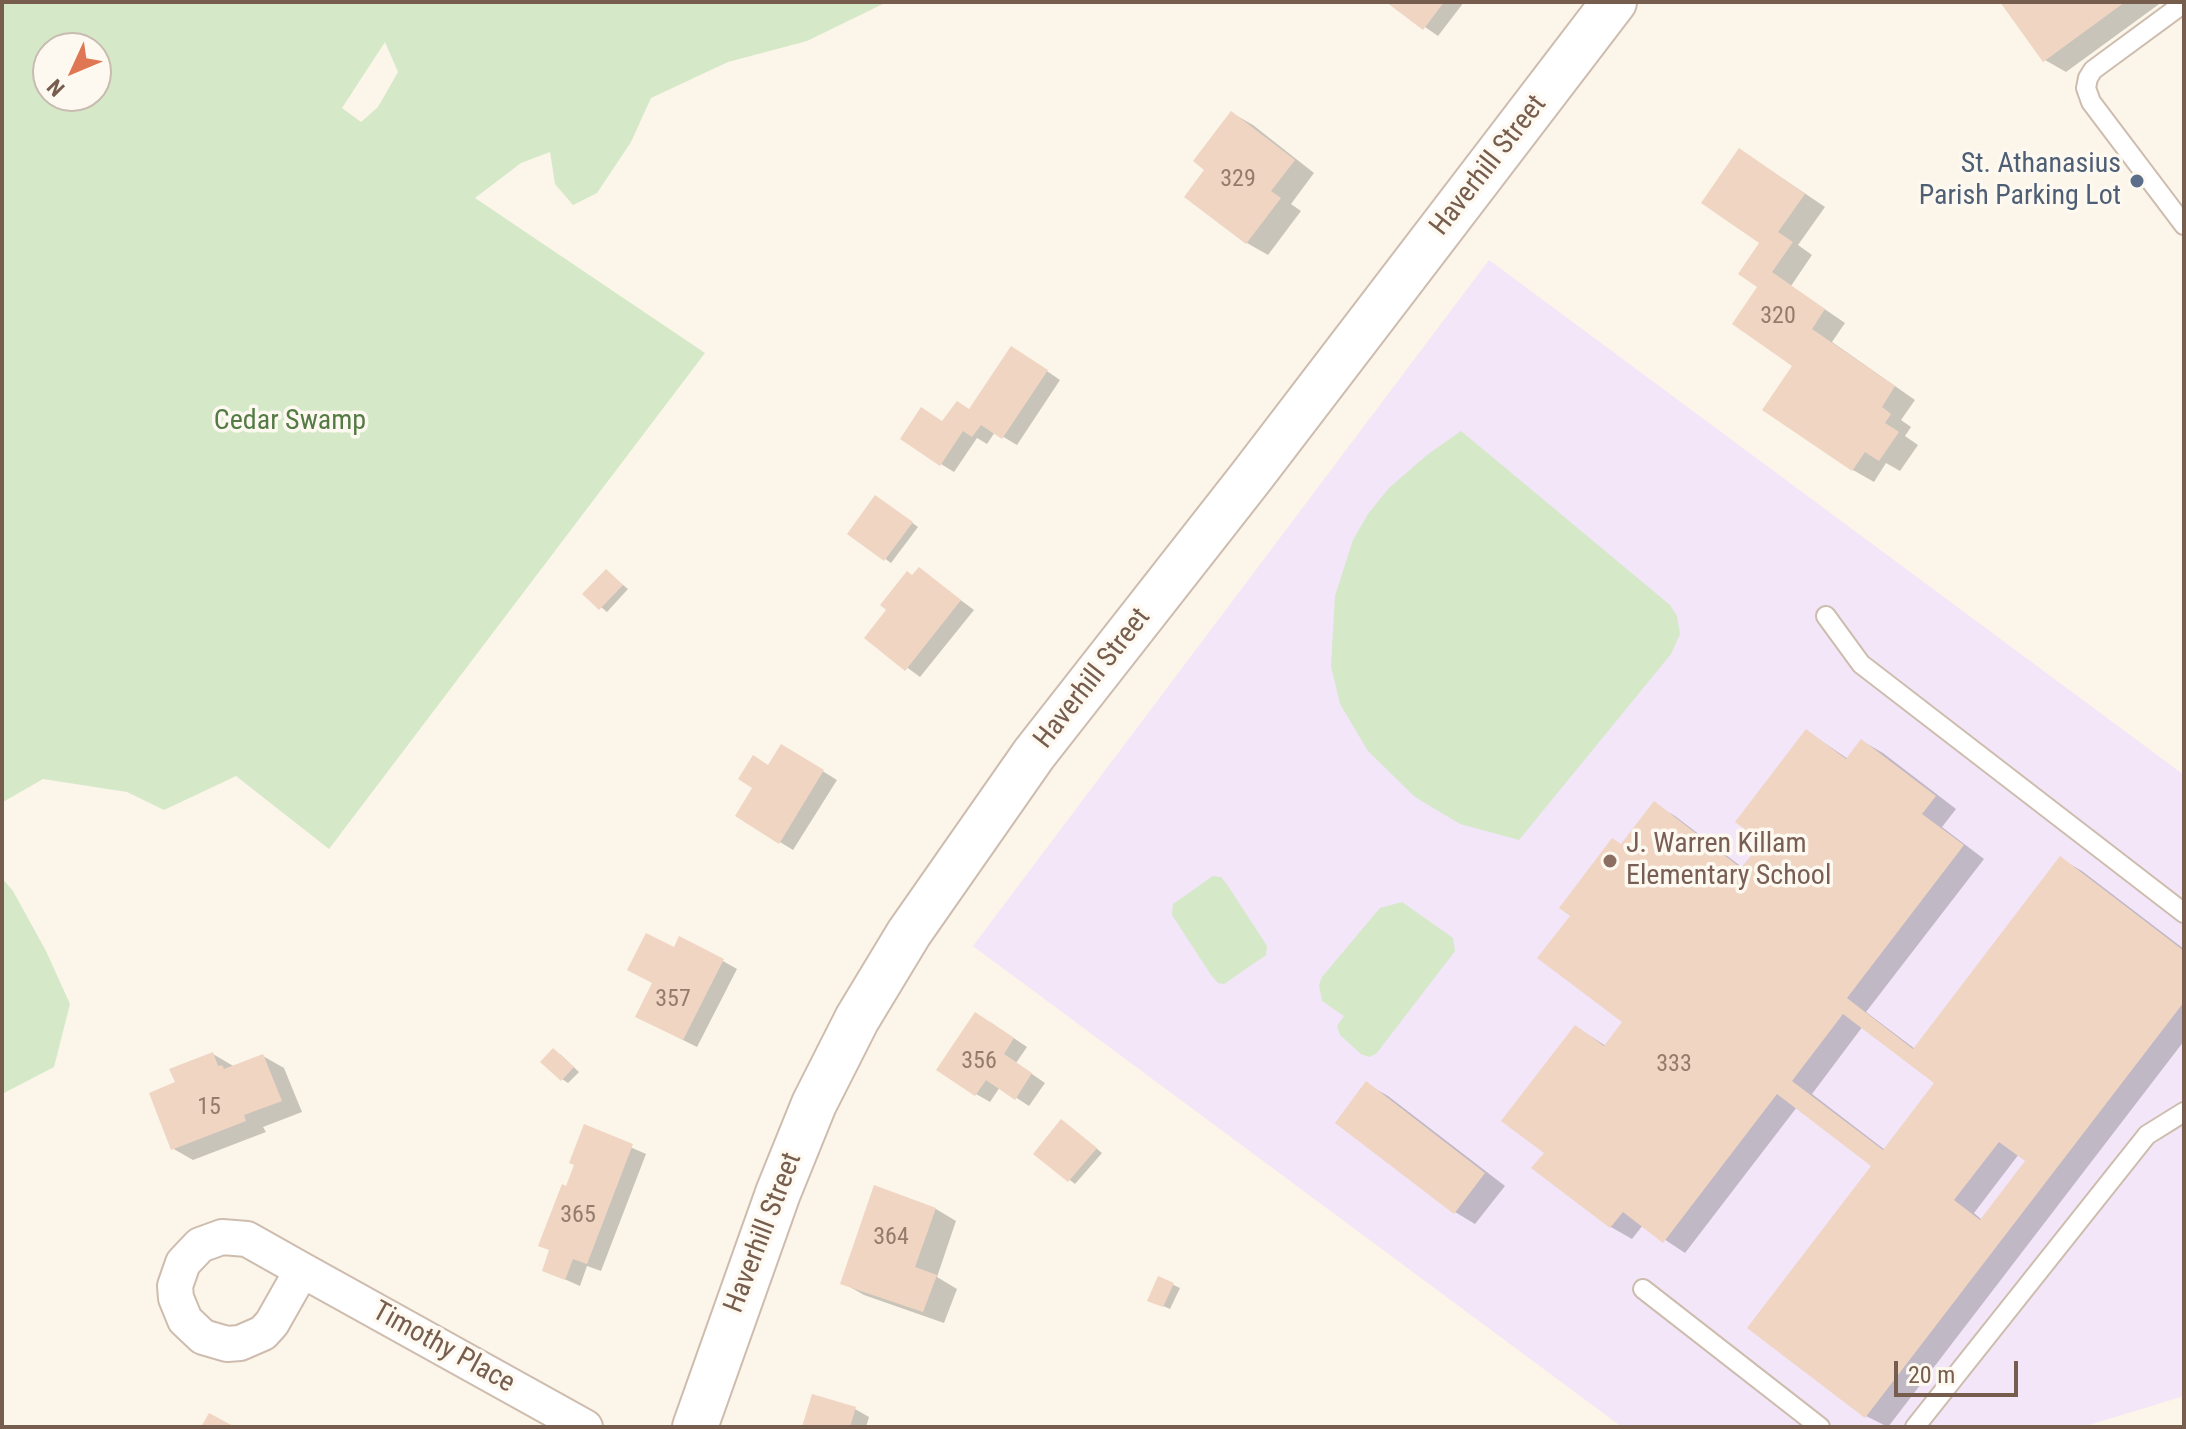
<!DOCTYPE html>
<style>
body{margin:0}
#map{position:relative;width:2186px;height:1429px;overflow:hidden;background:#fcf5e9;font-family:"Roboto Condensed",sans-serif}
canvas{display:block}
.frame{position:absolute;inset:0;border:4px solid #765d4d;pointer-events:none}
.north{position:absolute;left:32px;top:32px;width:80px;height:80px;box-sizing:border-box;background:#fef9f0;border:2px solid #c8bbaf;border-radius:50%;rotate:226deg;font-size:22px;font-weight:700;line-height:32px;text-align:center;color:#765d4d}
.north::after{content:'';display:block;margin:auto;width:28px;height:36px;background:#e07754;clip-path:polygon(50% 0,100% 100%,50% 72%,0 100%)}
.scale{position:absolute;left:1894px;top:1361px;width:124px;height:36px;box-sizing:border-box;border:4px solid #765d4d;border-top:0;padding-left:10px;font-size:24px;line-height:28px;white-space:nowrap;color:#765d4d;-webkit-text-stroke:6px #fef9f0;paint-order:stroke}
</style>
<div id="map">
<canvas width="2186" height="1429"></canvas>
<div class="frame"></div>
<div class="north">N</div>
<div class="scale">20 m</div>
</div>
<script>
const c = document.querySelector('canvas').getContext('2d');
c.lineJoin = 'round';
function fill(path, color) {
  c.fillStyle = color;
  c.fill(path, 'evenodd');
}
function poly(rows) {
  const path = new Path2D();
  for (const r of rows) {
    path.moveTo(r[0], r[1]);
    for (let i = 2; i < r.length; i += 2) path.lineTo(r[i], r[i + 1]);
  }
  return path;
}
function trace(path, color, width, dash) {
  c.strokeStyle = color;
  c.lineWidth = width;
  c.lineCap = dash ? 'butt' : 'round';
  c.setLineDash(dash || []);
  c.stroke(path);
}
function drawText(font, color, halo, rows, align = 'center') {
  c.font = font + ' "Roboto Condensed",sans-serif';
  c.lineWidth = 7;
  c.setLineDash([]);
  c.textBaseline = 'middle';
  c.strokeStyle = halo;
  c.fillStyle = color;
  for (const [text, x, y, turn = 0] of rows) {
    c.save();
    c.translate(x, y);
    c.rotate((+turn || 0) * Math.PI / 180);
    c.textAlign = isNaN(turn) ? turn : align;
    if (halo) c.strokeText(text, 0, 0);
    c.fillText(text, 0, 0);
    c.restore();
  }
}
const education = poly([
 [1489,260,2184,775,2184,1396,2082,1427,1622,1427,973,946]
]);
const green = poly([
 [2,2,887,2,807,41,728,62,651,98,631,142,597,193,573,205,555,184,550,152,521,163,475,198,705,353,329,849,236,776,164,810,127,792,43,779,3,802,2,807],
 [385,42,398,72,378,107,361,122,342,108],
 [48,48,96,48,96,96,48,96],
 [1461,431,1670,605,1677,616,1680,634,1671,654,1519,840,1460,824,1415,797,1368,751,1340,704,1331,666,1335,596,1353,540,1368,514,1389,488,1427,455],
 [1213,876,1221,877,1226,883,1267,946,1266,955,1224,984,1218,983,1211,975,1172,915,1173,904],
 [2,878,13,891,46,951,70,1004,54,1067,4,1093,2,1092],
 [1402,902,1453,938,1455,951,1376,1054,1369,1057,1361,1054,1340,1035,1337,1026,1344,1016,1322,1001,1319,985,1322,977,1380,908]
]);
const shadow = poly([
 [1389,2,1464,2,1438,36],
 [2002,2,2162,2,2066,72,2045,60],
 [1232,113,1253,125,1314,173,1291,204,1301,211,1268,255,1247,243,1187,196,1207,169],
 [1760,163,1825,207,1798,245,1812,255,1791,286,1845,323,1832,342,1915,400,1901,420,1911,427,1905,436,1918,445,1900,471,1886,463,1874,482,1853,470,1795,365,1760,286],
 [1025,356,1060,380,1017,445,995,432,987,444,977,438,954,472,941,464,943,423,970,411],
 [882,501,918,527,891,563,850,533],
 [919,569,974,610,920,677,867,638],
 [606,571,628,589,607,612,585,594],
 [1807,731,1848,759,1862,741,1883,753,1956,809,1942,827,1984,859,1866,1012,1915,1049,2061,859,2082,871,2184,949,2184,1041,1888,1427,1866,1416,1873,1166,1797,1107,1685,1253,1643,1225,1632,1239,1611,1227,1534,1168,1546,1152,1576,1027,1606,1046,1625,1022,1622,846,1654,804,1675,816,1743,868,1764,842],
 [1863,1026,1937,1083,1885,1150,1812,1094],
 [2019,1154,2027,1160,1982,1220,1974,1213],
 [782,746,837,780,793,850,780,842,755,788],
 [675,949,723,961,737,969,697,1047,651,1024,654,983],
 [990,1022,1027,1047,1016,1063,1045,1083,1029,1106,1000,1087,990,1102,976,1094],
 [213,1054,235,1067,263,1056,284,1068,302,1112,263,1127,266,1132,193,1160,172,1148,178,1083],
 [560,1054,579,1072,568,1083,562,1079],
 [1367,1084,1388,1096,1505,1186,1475,1224,1455,1212],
 [1068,1125,1102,1153,1075,1184,1036,1154],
 [585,1127,646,1154,601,1271,587,1266,580,1286,544,1270],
 [875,1188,936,1209,956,1221,937,1277,957,1289,944,1323,864,1295,843,1283],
 [1159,1278,1180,1288,1170,1309,1156,1303],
 [814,1396,855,1409,869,1417,866,1427,805,1427]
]);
const building = poly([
 [1386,2,1444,2,1423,30],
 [2000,2,2125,2,2043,62],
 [1231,111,1295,160,1271,191,1281,198,1246,244,1184,197,1204,170,1193,161],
 [1739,148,1805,194,1778,232,1793,242,1772,272,1825,309,1812,329,1895,386,1882,407,1891,414,1885,423,1899,432,1879,461,1865,452,1852,471,1762,410,1792,366,1732,324,1757,287,1738,274,1759,243,1701,203],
 [1011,346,1048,370,1002,439,981,425,972,437,963,431,940,466,900,439,921,407,942,421,957,401,969,409],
 [875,495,913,522,884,561,847,534],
 [919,567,961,600,905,671,864,638,886,610,880,605,907,571,912,575],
 [606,569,623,585,599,610,582,594],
 [1806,729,1846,759,1861,739,1936,796,1922,814,1964,845,1847,998,1913,1049,2060,856,2184,951,2184,1002,1865,1418,1747,1328,1871,1166,1777,1094,1663,1243,1623,1212,1610,1228,1531,1168,1544,1153,1501,1121,1575,1025,1604,1046,1622,1022,1537,958,1570,916,1559,908,1612,838,1621,844,1654,801,1741,868,1762,842,1735,822],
 [1843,1014,1934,1083,1883,1150,1792,1081],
 [1999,1142,2025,1161,1980,1220,1954,1200],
 [781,744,824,770,779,844,735,816,752,788,738,779,753,755,768,765],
 [646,933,674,947,679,936,724,959,683,1040,635,1017,652,983,627,970],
 [975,1012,1014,1038,1004,1054,1032,1073,1015,1100,986,1080,975,1096,936,1070],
 [553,1048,574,1067,561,1081,540,1062],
 [213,1052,218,1066,222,1065,224,1069,263,1054,282,1101,244,1115,246,1121,171,1150,149,1093,175,1082,169,1069],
 [1366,1081,1485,1173,1454,1214,1335,1123],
 [1061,1119,1097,1148,1068,1182,1033,1154],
 [584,1124,633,1144,587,1264,573,1259,565,1280,542,1271,549,1250,538,1246,562,1184,566,1186,574,1165,569,1163],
 [874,1185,936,1208,915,1267,937,1275,923,1312,840,1284],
 [1158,1276,1174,1283,1163,1307,1147,1301],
 [812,1394,856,1407,850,1427,802,1427],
 [209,1413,235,1427,201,1427]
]);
const service = poly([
 [2184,3,2093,70,2088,78,2086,88,2091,102,2184,225],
 [1826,616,1861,664,2184,913],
 [1643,1289,1820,1427],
 [1915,1427,2147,1135,2184,1112]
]);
const minor = poly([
 [302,1270,272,1323,263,1333,240,1343,227,1344,203,1337,185,1320,176,1298,175,1286,183,1263,200,1245,222,1237,247,1239,302,1270,585,1427]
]);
const tertiary = poly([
 [695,1427,778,1193,814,1104,857,1019,909,933,1034,754,1251,477,1614,2]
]);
const markers = [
 [2137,181,8,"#5c6f8a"],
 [1610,861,8,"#8d6e63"]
];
const numberNames = [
 ["329",1238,180],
 ["320",1778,317],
 ["357",673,1000],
 ["356",979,1062],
 ["333",1674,1065],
 ["15",209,1108],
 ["365",578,1216],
 ["364",891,1238]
];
const serviceNames = [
 ["St. Athanasius",2121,165],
 ["Parish Parking Lot",2121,197]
];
const streetNames = [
 ["Haverhill Street",1489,166,-52],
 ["Haverhill Street",1093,679,-52],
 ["Haverhill Street",764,1233,-69],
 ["Timothy Place",443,1348,29]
];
const parkNames = [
 ["Cedar Swamp",290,422]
];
const educationNames = [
 ["J. Warren Killam",1626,845],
 ["Elementary School",1626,877]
];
fill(education, '#f2e6f8');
fill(green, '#d5e9c8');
fill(shadow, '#0003');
fill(building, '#f0d5c2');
trace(service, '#cebdaf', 22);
trace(minor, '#cebdaf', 38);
trace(tertiary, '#cebdaf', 48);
trace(service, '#fff', 18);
trace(minor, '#fff', 34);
trace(tertiary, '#fff', 44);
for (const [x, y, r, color] of markers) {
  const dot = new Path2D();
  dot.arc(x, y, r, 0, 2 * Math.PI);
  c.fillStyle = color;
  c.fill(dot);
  trace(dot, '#fef9f0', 3);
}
drawText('24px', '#947b6a', null, numberNames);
drawText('28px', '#4e5e75', '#fef9f0', serviceNames, 'right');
drawText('28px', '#765d4d', '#fef9f0', streetNames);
drawText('28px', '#547b45', '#fef9f0', parkNames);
drawText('28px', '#785e54', '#fef9f0', educationNames, 'left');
</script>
